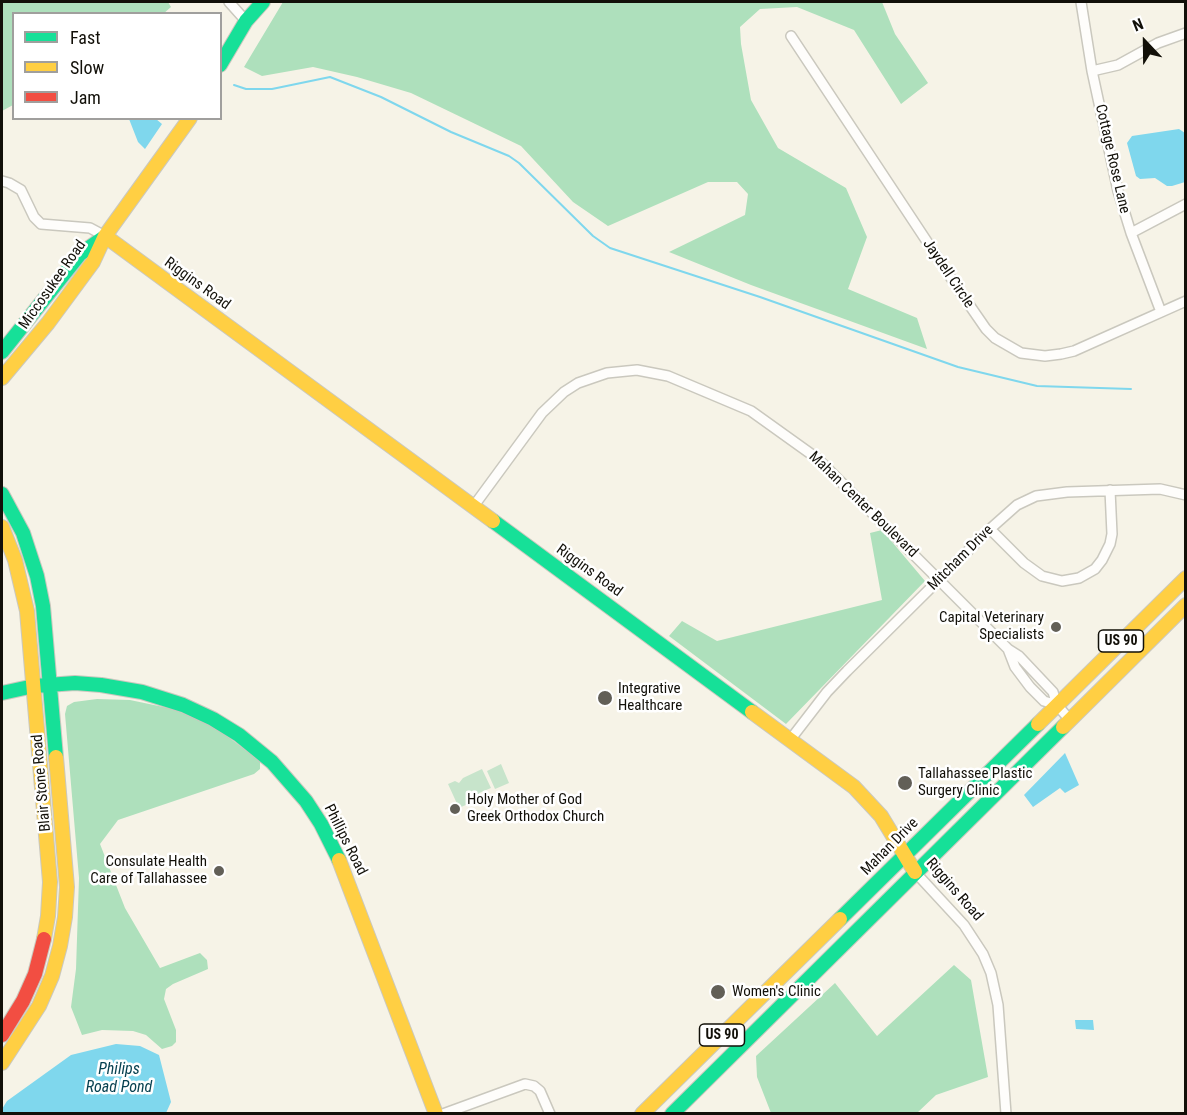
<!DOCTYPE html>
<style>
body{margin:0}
#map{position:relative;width:1187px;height:1115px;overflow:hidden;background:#f6f3e7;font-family:"Roboto Condensed",sans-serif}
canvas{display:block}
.frame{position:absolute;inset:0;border:3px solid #121009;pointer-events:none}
.legend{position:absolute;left:12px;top:12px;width:210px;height:108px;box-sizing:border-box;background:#fff;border:2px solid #a09f9d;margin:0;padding:8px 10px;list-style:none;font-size:18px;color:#121009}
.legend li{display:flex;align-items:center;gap:12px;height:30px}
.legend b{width:30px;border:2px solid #a09f9d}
.north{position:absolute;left:1115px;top:12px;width:60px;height:60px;-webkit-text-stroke:4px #fff;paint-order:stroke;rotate:338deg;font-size:16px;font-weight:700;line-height:24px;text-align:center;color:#121009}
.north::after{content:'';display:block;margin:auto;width:21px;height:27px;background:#121009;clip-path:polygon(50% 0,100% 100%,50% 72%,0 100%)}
</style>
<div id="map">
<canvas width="1187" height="1115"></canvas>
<div class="frame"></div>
<ul class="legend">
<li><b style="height:8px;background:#16e098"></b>Fast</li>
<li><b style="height:8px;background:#ffcf43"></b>Slow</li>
<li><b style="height:8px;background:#f24e42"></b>Jam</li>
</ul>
<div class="north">N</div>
</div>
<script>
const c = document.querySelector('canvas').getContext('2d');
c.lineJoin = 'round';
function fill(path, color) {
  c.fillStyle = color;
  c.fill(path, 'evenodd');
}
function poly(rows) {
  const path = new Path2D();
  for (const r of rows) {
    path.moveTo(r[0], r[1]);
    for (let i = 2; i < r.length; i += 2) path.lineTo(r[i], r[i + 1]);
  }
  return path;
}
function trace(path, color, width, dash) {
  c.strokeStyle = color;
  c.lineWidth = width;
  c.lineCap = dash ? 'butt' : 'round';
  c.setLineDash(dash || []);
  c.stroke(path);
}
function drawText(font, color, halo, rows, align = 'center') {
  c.font = font + ' "Roboto Condensed",sans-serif';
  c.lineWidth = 5;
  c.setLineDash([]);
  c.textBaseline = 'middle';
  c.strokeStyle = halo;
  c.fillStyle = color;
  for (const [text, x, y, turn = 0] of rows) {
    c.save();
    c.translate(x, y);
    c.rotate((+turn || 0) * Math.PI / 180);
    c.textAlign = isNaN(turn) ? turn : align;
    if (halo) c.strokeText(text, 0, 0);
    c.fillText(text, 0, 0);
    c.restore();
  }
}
const green = poly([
 [501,764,509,783,495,789,487,771],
 [482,769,491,788,479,793,481,798,459,808,448,784,455,781,459,783,463,778]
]);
const forest = poly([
 [2,2,168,2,171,7,163,14,14,14,13,105,2,111],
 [283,2,882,2,895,34,928,83,901,104,854,30,797,7,760,9,740,27,741,44,751,100,778,148,846,188,867,237,848,289,917,318,927,349,751,285,669,252,745,215,748,194,737,182,708,182,608,226,573,202,521,146,411,93,357,77,313,67,262,76,244,67],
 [882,530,925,581,786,724,669,636,682,621,717,641,882,600,870,533],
 [97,699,130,700,173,709,215,727,260,761,260,769,254,774,118,820,100,844,125,908,160,968,200,953,207,960,208,969,173,984,166,989,164,999,176,1030,176,1042,172,1046,162,1049,146,1035,133,1031,102,1030,82,1035,71,1007,76,969,79,878,65,714,67,706,74,702],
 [954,965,971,980,988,1077,936,1095,917,1113,771,1113,757,1077,756,1056,835,983,877,1036]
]);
const water = poly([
 [129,119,156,119,162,124,145,149,138,142],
 [1179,129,1185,133,1185,182,1172,186,1167,186,1155,178,1140,179,1136,176,1127,143,1132,136],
 [1065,753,1079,785,1065,793,1060,788,1033,807,1024,795],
 [1075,1020,1093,1020,1094,1030,1076,1029],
 [116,1044,140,1046,159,1055,171,1102,166,1113,2,1113,2,1109,7,1101,71,1055]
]);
const stream = poly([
 [234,85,246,89,272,89,330,77,381,97,451,132,509,156,519,163,593,236,610,248,760,297,958,367,1037,386,1131,389]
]);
const street = poly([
 [229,2,246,21],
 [1081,2,1092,71,1118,191,1131,233,1161,312],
 [791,36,959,290,986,329,995,338,1021,353,1045,356,1061,354,1074,351,1186,301],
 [1092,71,1118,65,1158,43,1186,33],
 [2,181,9,183,21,190,34,217,41,224,90,228,105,236],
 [1131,233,1186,204],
 [473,507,542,413,564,392,578,383,607,373,637,370,668,376,751,411,818,459,1008,649,1019,656,1053,692,1057,705,1070,720],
 [990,529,1024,563,1042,576,1062,581,1079,578,1095,569,1102,560,1110,544,1112,534,1110,490],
 [1008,649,1015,667,1030,687,1044,701,1057,705],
 [790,740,827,692,847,671,990,529,1017,505,1036,496,1067,492,1160,489,1186,495],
 [915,872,964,925,983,954,991,973,998,1005,1006,1114],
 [443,1114,525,1084,534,1086,540,1091,550,1114]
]);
const fast = poly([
 [220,65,246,21,263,2],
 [2,352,80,254,103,238],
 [2,494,23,533,37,576,43,606,56,757],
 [493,521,752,712],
 [2,693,34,686,75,683,101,685,142,692,183,705,213,719,239,735,272,762,306,801,321,824,339,860],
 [840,919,1038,724],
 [672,1114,1063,727]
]);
const slow = poly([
 [105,236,493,521],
 [2,378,48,323,93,262,105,236,190,118],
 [2,527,15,560,27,611,50,882,48,916,44,939],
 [752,712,854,787,881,816,915,872],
 [1038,724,1186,578],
 [1063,727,1186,605],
 [339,860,436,1114],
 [2,1063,39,1006,52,976,60,946,65,917,67,887,56,757],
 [642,1114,840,919]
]);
const jam = poly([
 [2,1035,23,1001,35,974,44,939]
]);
const markers = [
 [1056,627,6,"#625f57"],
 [605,698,8,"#625f57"],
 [905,783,8,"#625f57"],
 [455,809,6,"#625f57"],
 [219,871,6,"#625f57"],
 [718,992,8,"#625f57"]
];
const shields = [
 [1121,641,45],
 [722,1035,45]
];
const shieldNames = [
 ["US 90",1121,641],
 ["US 90",722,1035]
];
const streetNames = [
 ["Cottage Rose Lane",1112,159,77],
 ["Jaydell Circle",948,274,56],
 ["Riggins Road",197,284,36],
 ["Miccosukee Road",53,285,-55],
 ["Mahan Center Boulevard",863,505,44],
 ["Mitcham Drive",961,558,-45],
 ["Riggins Road",589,571,36],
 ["Blair Stone Road",42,783,-95],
 ["Phillips Road",345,840,63],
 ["Mahan Drive",890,847,-45],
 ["Riggins Road",954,890,49]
];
const poiNames = [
 ["Capital Veterinary",1044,618,"right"],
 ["Specialists",1044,635,"right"],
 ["Integrative",618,689],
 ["Healthcare",618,706],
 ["Tallahassee Plastic",918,774],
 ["Surgery Clinic",918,791],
 ["Holy Mother of God",467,800],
 ["Greek Orthodox Church",467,817],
 ["Consulate Health",207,862,"right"],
 ["Care of Tallahassee",207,879,"right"],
 ["Women's Clinic",732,992]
];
const waterNames = [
 ["Philips",119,1070],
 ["Road Pond",119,1088]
];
fill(green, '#c7e4cb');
fill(forest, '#aee0bc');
fill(water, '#7fd7ed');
trace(stream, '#7fd7ed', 2);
trace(street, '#cac8be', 12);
trace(fast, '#cac8be', 16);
trace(slow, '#cac8be', 16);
trace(jam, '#cac8be', 16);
trace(street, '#fefdfb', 9);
trace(fast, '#16e098', 14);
trace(slow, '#ffcf43', 14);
trace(jam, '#f24e42', 14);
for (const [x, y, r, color] of markers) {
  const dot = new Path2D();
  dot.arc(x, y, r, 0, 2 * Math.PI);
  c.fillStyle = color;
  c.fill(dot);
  trace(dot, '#fff', 2);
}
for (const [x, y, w] of shields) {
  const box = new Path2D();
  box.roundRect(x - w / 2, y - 11, w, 22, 4.5);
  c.fillStyle = '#fff';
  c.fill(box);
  trace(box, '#121009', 1.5);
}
drawText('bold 14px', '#121009', null, shieldNames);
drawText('15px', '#121009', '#fff', streetNames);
drawText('15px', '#121009', '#fff', poiNames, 'left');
drawText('italic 16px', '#074150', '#fff', waterNames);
</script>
